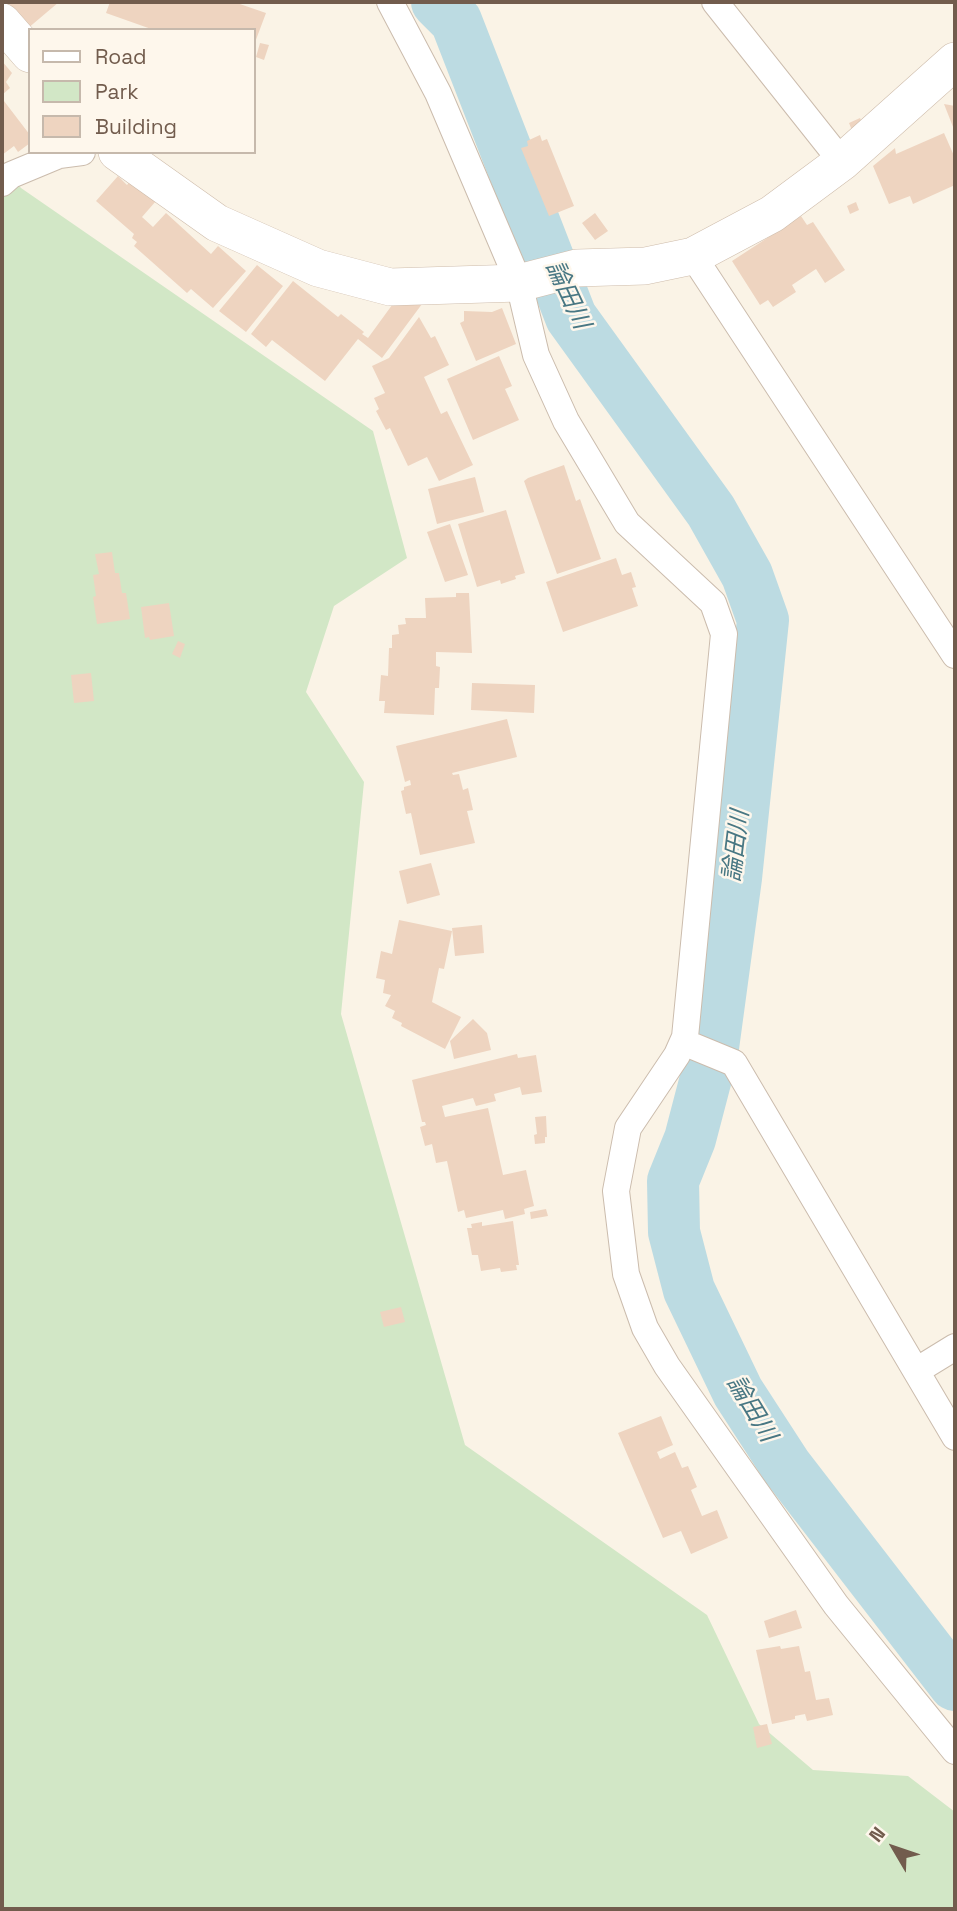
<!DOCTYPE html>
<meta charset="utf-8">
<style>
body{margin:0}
#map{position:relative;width:957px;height:1911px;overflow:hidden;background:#faf3e6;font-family:"Space Grotesk",sans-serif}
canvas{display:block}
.frame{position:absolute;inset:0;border:4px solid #725c4d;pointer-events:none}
.legend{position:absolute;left:28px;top:28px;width:228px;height:126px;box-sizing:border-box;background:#fef7ec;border:2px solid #c6b9ac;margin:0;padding:9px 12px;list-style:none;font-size:21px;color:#725c4d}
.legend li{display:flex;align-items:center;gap:14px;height:35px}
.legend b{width:35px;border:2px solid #c6b9ac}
.north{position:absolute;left:859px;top:1813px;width:70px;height:70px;-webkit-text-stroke:5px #fef7ec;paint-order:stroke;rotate:309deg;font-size:19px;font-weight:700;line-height:28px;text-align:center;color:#725c4d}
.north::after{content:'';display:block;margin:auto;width:24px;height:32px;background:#725c4d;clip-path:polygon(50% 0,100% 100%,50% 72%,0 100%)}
</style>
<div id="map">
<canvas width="957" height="1911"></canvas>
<div class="frame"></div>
<ul class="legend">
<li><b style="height:9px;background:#fff"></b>Road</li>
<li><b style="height:19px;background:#d2e7c6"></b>Park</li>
<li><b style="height:19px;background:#eed4c0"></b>Building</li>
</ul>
<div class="north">N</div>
</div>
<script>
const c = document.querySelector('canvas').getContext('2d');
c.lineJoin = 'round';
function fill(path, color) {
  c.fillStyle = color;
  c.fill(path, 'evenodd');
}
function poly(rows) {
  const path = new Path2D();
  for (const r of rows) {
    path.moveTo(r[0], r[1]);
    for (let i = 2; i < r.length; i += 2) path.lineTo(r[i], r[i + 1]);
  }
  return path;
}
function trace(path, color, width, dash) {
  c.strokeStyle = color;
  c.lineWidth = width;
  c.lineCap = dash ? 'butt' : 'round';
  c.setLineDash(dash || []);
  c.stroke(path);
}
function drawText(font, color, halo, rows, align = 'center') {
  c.font = font + ' "Space Grotesk","Noto Sans JP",sans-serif';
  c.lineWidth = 5;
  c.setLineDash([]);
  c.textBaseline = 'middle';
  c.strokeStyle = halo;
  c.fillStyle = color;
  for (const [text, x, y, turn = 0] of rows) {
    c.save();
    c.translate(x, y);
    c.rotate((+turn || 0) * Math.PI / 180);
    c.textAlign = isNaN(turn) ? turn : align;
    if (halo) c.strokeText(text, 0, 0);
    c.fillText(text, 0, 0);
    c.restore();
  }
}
const green = poly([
 [2,166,21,188,373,431,407,558,334,606,306,692,364,782,341,1014,465,1445,707,1615,759,1724,813,1770,908,1776,955,1812,955,1909,2,1909]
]);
const river = poly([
 [437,2,456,21,571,317,711,511,747,575,763,620,736,878,712,1055,690,1139,673,1181,674,1232,689,1290,738,1392,786,1466,955,1685]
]);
const building = poly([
 [4,2,59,2,27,29],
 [110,2,234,2,266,13,254,45,254,30,154,30,106,13],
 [260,43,269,45,264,60,256,57],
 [2,61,12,73,6,82,10,88,2,95],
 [4,101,30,135,30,143,18,152,14,146,2,155,2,102],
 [944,104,955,106,955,132],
 [860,118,865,128,853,133,849,123],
 [944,133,955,158,955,185,913,204,910,196,889,204,873,166,895,148,896,154],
 [540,135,542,141,547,139,574,206,549,216,521,148,528,146,527,141],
 [118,176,127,185,131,180,156,201,142,217,153,227,166,213,211,254,218,246,246,271,213,308,191,289,187,293,134,246,137,242,132,238,134,234,96,201],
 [856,202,859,210,850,214,847,206],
 [595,213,608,231,595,240,582,223],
 [801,216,807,225,813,222,845,270,825,283,816,269,792,285,796,292,773,307,768,300,760,305,732,261],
 [257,265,283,286,246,332,219,311],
 [293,281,338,317,341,314,364,332,362,334,368,338,395,301,422,304,382,358,358,339,325,381,272,340,266,347,251,334],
 [502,308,516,344,476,361,460,323,464,321,464,311,492,312],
 [419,317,431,338,435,336,449,365,424,377,441,414,447,411,473,465,439,481,427,457,408,466,390,428,386,430,376,411,379,409,374,398,385,393,372,366,389,358],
 [499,356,512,386,505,389,519,420,473,440,447,379],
 [564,465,576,501,580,499,601,559,557,574,524,481,528,478],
 [475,477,484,512,437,524,428,489],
 [506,510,525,573,515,576,516,579,501,584,500,580,477,587,458,524],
 [450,524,468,575,445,582,427,532],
 [112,552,115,573,119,573,122,593,126,593,130,619,97,624,93,597,96,596,93,575,99,574,95,554],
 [616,558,622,575,631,572,636,587,632,588,638,606,563,632,546,582],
 [456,593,469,593,472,653,436,652,436,666,440,667,439,688,435,688,434,715,384,713,385,701,379,701,381,675,388,676,389,648,392,648,392,635,399,634,398,625,406,624,405,618,426,618,425,598,456,597],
 [169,603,174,636,150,640,149,637,145,638,141,607],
 [178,641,185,644,180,658,172,654],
 [91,673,94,701,74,703,71,675],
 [472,683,535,685,534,713,471,710],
 [507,719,517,757,452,773,453,775,459,774,463,790,468,788,473,810,467,811,475,843,420,855,411,813,406,814,401,791,404,790,404,787,411,785,410,780,405,782,396,746],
 [431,863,440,895,407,904,399,871],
 [399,920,452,931,444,969,439,968,432,1002,461,1017,445,1049,401,1026,402,1023,392,1018,395,1011,385,1006,391,995,383,993,385,980,376,978,381,951,392,954],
 [482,925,484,953,455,956,452,928],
 [473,1019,487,1033,491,1050,454,1059,450,1041],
 [517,1054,518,1058,536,1055,542,1092,522,1095,520,1087,494,1094,496,1101,476,1106,473,1098,442,1106,445,1117,488,1108,503,1175,526,1170,534,1206,524,1209,525,1214,505,1219,503,1210,466,1218,464,1210,458,1212,447,1161,436,1163,432,1144,425,1146,420,1127,426,1125,425,1122,422,1122,412,1080],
 [546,1116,547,1137,545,1137,545,1143,535,1144,534,1135,537,1134,535,1117],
 [546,1209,548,1216,531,1219,530,1212],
 [513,1221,519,1265,516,1265,517,1270,501,1272,500,1268,481,1271,478,1255,472,1255,467,1228,472,1228,471,1224,482,1222,482,1226],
 [401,1307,405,1322,384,1327,380,1312],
 [661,1416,673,1445,657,1452,660,1459,675,1452,682,1468,688,1466,697,1487,691,1490,702,1516,717,1510,728,1538,691,1554,681,1531,663,1538,618,1433],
 [796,1610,802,1628,769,1638,764,1621],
 [780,1646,781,1649,799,1646,805,1672,810,1671,816,1700,829,1698,833,1715,807,1721,805,1714,795,1716,795,1719,772,1724,756,1650],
 [767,1724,772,1744,757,1748,753,1727]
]);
const minor = poly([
 [390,2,438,93,519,283,536,355,566,421,627,523,713,603,724,634,685,1037,677,1055,628,1128,616,1191,626,1274,645,1328,667,1366,836,1605,955,1751],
 [715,2,842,162],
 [2,183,11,175,59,155,82,152],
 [693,256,955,655],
 [683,1042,734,1063,955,1437],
 [916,1371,955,1347]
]);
const secondary = poly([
 [2,22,30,54],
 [117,152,217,223,318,268,390,287,519,283,577,268,645,266,693,256,772,214,842,162,955,61]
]);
const waterNames = [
 ["論田川",567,295,65],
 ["論田川",737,846,-83],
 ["論田川",751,1409,59]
];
fill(green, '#d2e7c6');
trace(river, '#bcdbe2', 52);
fill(building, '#eed4c0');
trace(minor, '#cbbcad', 28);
trace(secondary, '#cebcab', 38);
trace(minor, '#fff', 26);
trace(secondary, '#fff', 37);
drawText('italic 24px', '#487783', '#fef7ec', waterNames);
</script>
